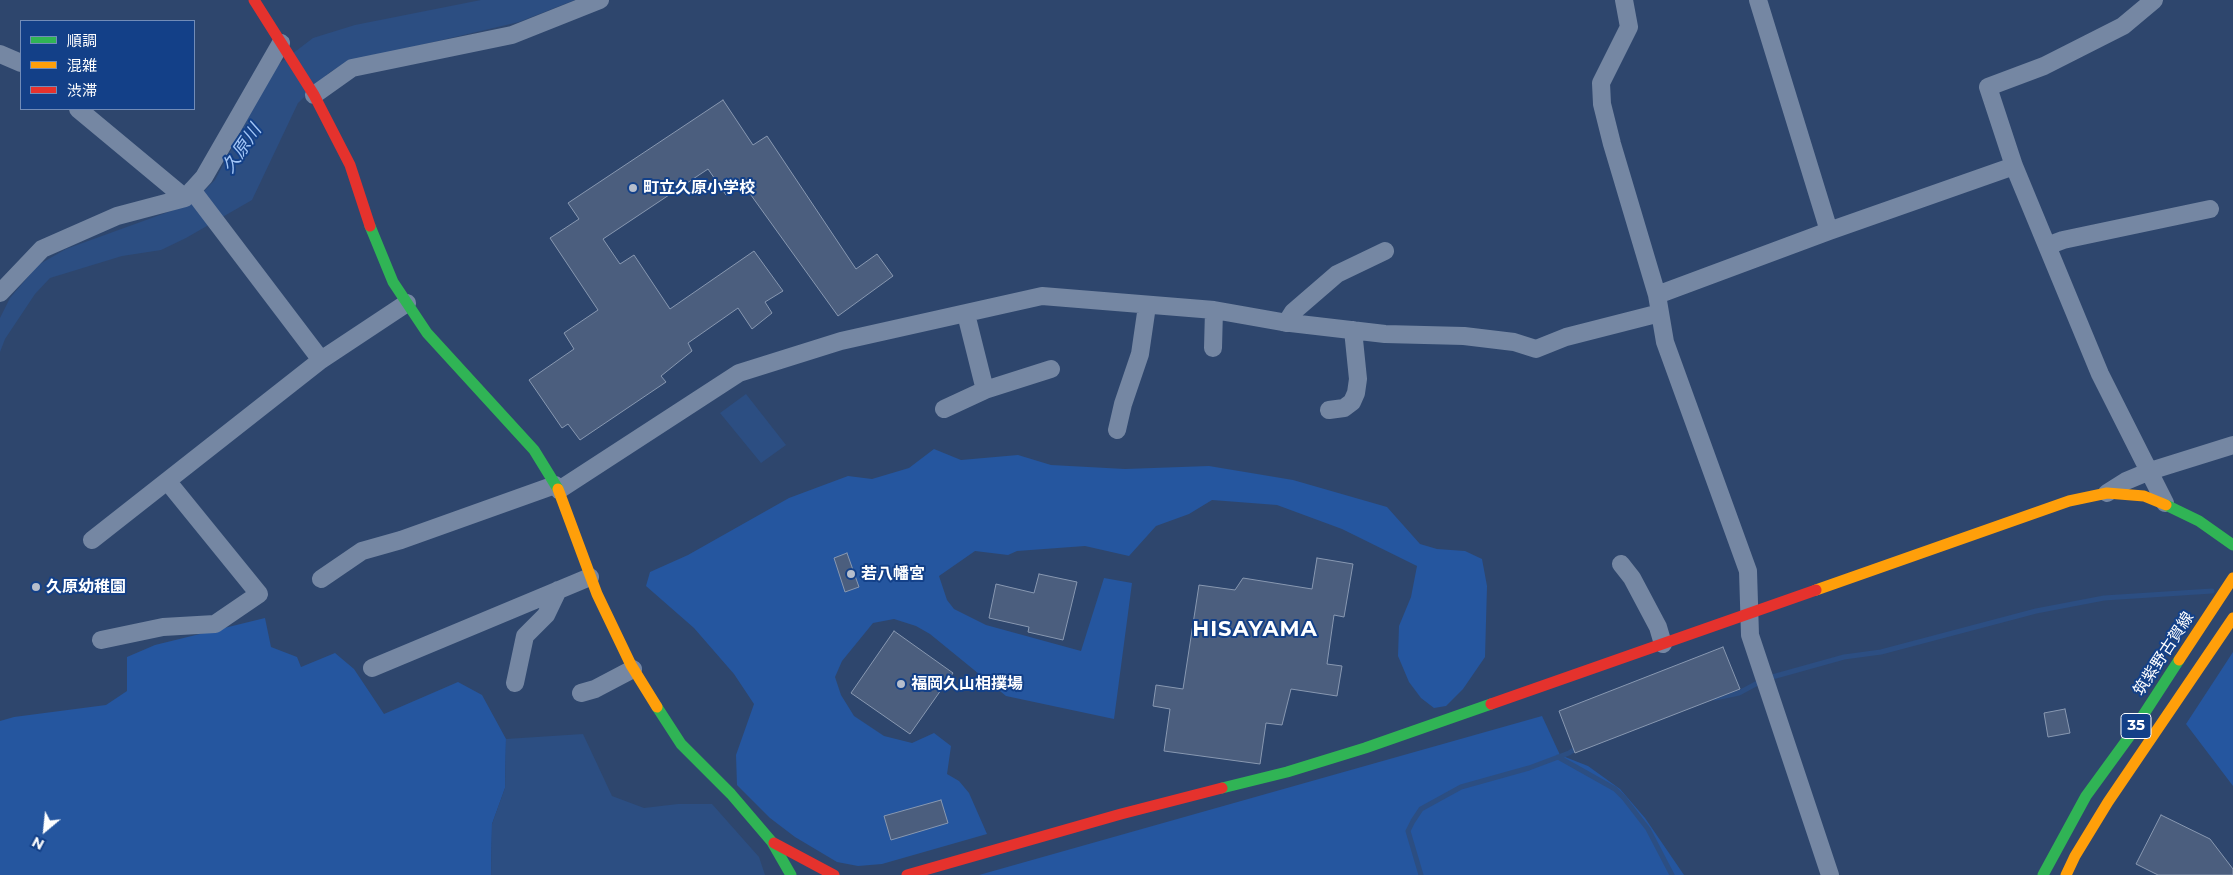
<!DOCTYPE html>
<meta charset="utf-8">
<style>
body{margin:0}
#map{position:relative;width:2233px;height:875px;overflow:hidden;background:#2e466d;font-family:Montserrat,"Noto Sans JP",sans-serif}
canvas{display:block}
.legend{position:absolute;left:20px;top:20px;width:175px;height:90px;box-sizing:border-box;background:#134088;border:1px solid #718cb8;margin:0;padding:6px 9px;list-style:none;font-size:15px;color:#fff}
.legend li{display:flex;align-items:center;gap:10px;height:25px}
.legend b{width:25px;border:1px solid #718cb8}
.north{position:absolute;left:20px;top:805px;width:50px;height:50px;-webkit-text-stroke:4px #134088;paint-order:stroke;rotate:208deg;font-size:14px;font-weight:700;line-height:20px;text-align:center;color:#fff}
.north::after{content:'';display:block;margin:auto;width:18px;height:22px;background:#fff;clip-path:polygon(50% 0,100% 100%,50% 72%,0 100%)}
</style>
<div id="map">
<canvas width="2233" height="875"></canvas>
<ul class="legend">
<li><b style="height:6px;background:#30b455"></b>順調</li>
<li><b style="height:6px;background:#ff9f0a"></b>混雑</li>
<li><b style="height:6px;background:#e5322d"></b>渋滞</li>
</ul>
<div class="north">N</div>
</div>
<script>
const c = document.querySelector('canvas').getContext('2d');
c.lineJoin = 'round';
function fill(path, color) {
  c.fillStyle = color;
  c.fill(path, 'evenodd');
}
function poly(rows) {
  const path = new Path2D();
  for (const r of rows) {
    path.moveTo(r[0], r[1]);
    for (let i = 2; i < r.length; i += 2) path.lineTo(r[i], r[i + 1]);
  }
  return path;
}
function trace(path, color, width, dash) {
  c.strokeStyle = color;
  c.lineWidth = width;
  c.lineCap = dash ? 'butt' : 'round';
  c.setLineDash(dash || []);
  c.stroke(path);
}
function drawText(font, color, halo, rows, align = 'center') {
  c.font = font + ' Montserrat,"Noto Sans JP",sans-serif';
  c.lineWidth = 4;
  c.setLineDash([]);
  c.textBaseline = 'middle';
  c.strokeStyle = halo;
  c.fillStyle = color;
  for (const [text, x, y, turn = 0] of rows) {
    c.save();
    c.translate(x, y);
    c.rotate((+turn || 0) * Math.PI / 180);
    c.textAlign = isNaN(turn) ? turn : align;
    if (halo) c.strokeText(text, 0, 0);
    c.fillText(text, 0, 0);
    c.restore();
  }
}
const green = poly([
 [934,449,961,460,1018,455,1051,465,1125,469,1209,466,1293,480,1387,507,1420,544,1437,549,1465,551,1482,559,1487,586,1485,657,1463,689,1446,706,1434,708,1421,698,1409,682,1398,656,1399,626,1411,597,1417,566,1342,529,1277,505,1212,500,1189,514,1156,526,1129,556,1085,546,1017,551,1008,555,975,551,939,576,947,600,954,609,986,625,1081,651,1104,578,1132,583,1114,719,1006,696,930,634,916,626,894,619,873,623,842,661,835,677,841,695,854,716,884,736,912,743,934,733,951,746,947,774,959,781,969,793,987,834,882,864,858,866,837,862,795,837,770,818,737,785,736,755,754,704,734,674,694,628,646,586,650,572,688,555,789,498,848,476,872,479,909,468],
 [265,618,271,647,297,657,301,667,335,653,354,669,384,714,458,682,482,695,506,739,505,788,492,824,491,875,0,875,0,721,14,717,106,705,127,691,127,657,155,645],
 [2233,652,2233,786,2186,724],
 [1542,716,1560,755,1588,766,1620,789,1645,818,1684,875,979,875]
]);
const water = poly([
 [481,0,575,0,519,22,348,62,330,72,298,103,252,200,186,238,161,250,122,256,50,278,35,294,5,339,0,352,0,318,10,298,38,265,66,249,182,207,199,196,215,180,275,67,313,38,355,25],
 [746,394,786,445,761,463,720,413],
 [583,734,612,796,644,808,678,804,712,804,759,857,765,875,491,875,492,824,505,788,506,739]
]);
const stream = poly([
 [1715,698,1739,693,1765,679,1844,657,1881,652,2036,611,2104,598,2212,591],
 [1558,757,1615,789,1624,798,1648,829,1672,875],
 [1421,875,1408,831,1413,821,1421,809,1461,787,1529,768,1569,753,1578,747]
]);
const building = poly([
 [723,100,753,145,767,136,856,269,877,254,893,276,838,316,743,184,726,195,708,169,603,239,620,264,634,255,670,309,754,251,783,291,765,302,772,313,752,329,738,308,688,343,692,351,661,376,666,382,580,440,568,424,562,428,529,380,574,349,564,333,598,310,550,238,579,219,568,203,723,100],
 [847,553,859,587,845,592,834,558,847,553],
 [1317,558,1353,564,1344,617,1334,615,1327,664,1342,666,1337,696,1291,689,1282,725,1266,723,1260,764,1164,751,1170,709,1153,706,1156,685,1183,689,1199,585,1235,590,1243,578,1312,589,1317,558],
 [1039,574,1077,582,1063,640,1028,632,1029,627,989,618,996,584,1034,593,1039,574],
 [894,631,953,673,910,734,851,693,894,631],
 [1723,647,1740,689,1575,753,1559,711,1723,647],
 [2065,709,2070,733,2048,737,2044,713,2065,709],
 [941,800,948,823,891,840,884,816,941,800],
 [2161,815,2210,839,2233,869,2233,875,2158,875,2136,864,2161,815]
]);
const street = poly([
 [1624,0,1629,27,1601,83,1602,104,1612,144,1657,295,1665,342,1748,571,1750,635,1830,875],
 [1758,0,1829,231],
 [2154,0,2123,26,2044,66,1988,87,2014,166,2100,374,2165,503],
 [0,54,21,63],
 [314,95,352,68,512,35,600,0],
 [78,109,185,198],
 [192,190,321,360],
 [2047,246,2063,240,2210,209],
 [0,293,42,249,117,216,185,198,204,177,281,43],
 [1657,295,1829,231,2014,166],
 [966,314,985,390],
 [1286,323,1293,312,1337,274,1385,251],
 [1213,348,1214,310],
 [944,409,985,390,1051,369],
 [1329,410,1344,408,1352,402,1356,393,1358,379,1353,330],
 [1117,430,1123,404,1140,354,1147,306],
 [559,490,739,373,841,341,1042,296,1214,310,1282,322,1385,334,1464,336,1514,342,1536,349,1566,337,1660,313],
 [2107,493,2126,481,2150,471,2233,445],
 [92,540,321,360,407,303],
 [1621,564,1632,578,1658,627,1663,644],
 [321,579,362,551,401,540,555,485],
 [101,640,163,627,215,624,259,594,168,482],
 [372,668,590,577],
 [515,683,525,636,546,615,558,590],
 [581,693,595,689,633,669]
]);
const fast = poly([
 [370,226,393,282,427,333,534,450,558,489],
 [2166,505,2199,521,2233,545],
 [657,707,681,744,731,794,772,842,791,875],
 [1222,788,1287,772,1365,748,1491,704],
 [2043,875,2086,796,2129,737,2179,660]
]);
const slow = poly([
 [558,489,597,594,631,665,657,707],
 [1816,590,2069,501,2107,493,2144,496,2166,505],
 [2179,660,2233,578],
 [2066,875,2075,856,2108,802,2233,618]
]);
const jam = poly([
 [254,0,314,95,350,165,370,226],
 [1491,704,1816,590],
 [774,843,834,875],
 [907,875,1121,814,1222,788]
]);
const markers = [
 [633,188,5,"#b6becc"],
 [851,574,5,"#b6becc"],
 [36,587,5,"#b6becc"],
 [901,684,5,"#b6becc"]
];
const shields = [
 [2136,726,30]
];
const shieldNames = [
 ["35",2136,726]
];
const poiNames = [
 ["町立久原小学校",643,188],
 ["若八幡宮",861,574],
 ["久原幼稚園",46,587],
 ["福岡久山相撲場",911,684]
];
const streetNames = [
 ["筑紫野古賀線",2164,654,-57]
];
const waterNames = [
 ["久原川",242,149,-56]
];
const districtNames = [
 ["HISAYAMA",1255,630]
];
fill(green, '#25569f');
fill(water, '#2c4e82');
trace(stream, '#2c4e82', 5);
fill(building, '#4b5e7e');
trace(building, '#8898b1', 1);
trace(street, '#7587a3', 18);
trace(fast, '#30b455', 11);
trace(slow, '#ff9f0a', 11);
trace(jam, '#e5322d', 11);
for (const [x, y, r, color] of markers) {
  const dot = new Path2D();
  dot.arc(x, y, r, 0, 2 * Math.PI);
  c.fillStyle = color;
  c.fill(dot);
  trace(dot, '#134088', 2);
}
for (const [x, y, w] of shields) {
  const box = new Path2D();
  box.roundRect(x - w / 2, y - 12.5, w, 25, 4);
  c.fillStyle = '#134088';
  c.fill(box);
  trace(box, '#fff', 1);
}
drawText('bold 15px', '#fff', null, shieldNames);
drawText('bold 16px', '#fff', '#134088', poiNames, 'left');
drawText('16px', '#fff', '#134088', streetNames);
drawText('italic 18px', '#a3c6f7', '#134088', waterNames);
c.letterSpacing = '1px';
drawText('bold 21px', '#fff', '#134088', districtNames);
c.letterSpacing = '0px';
</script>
